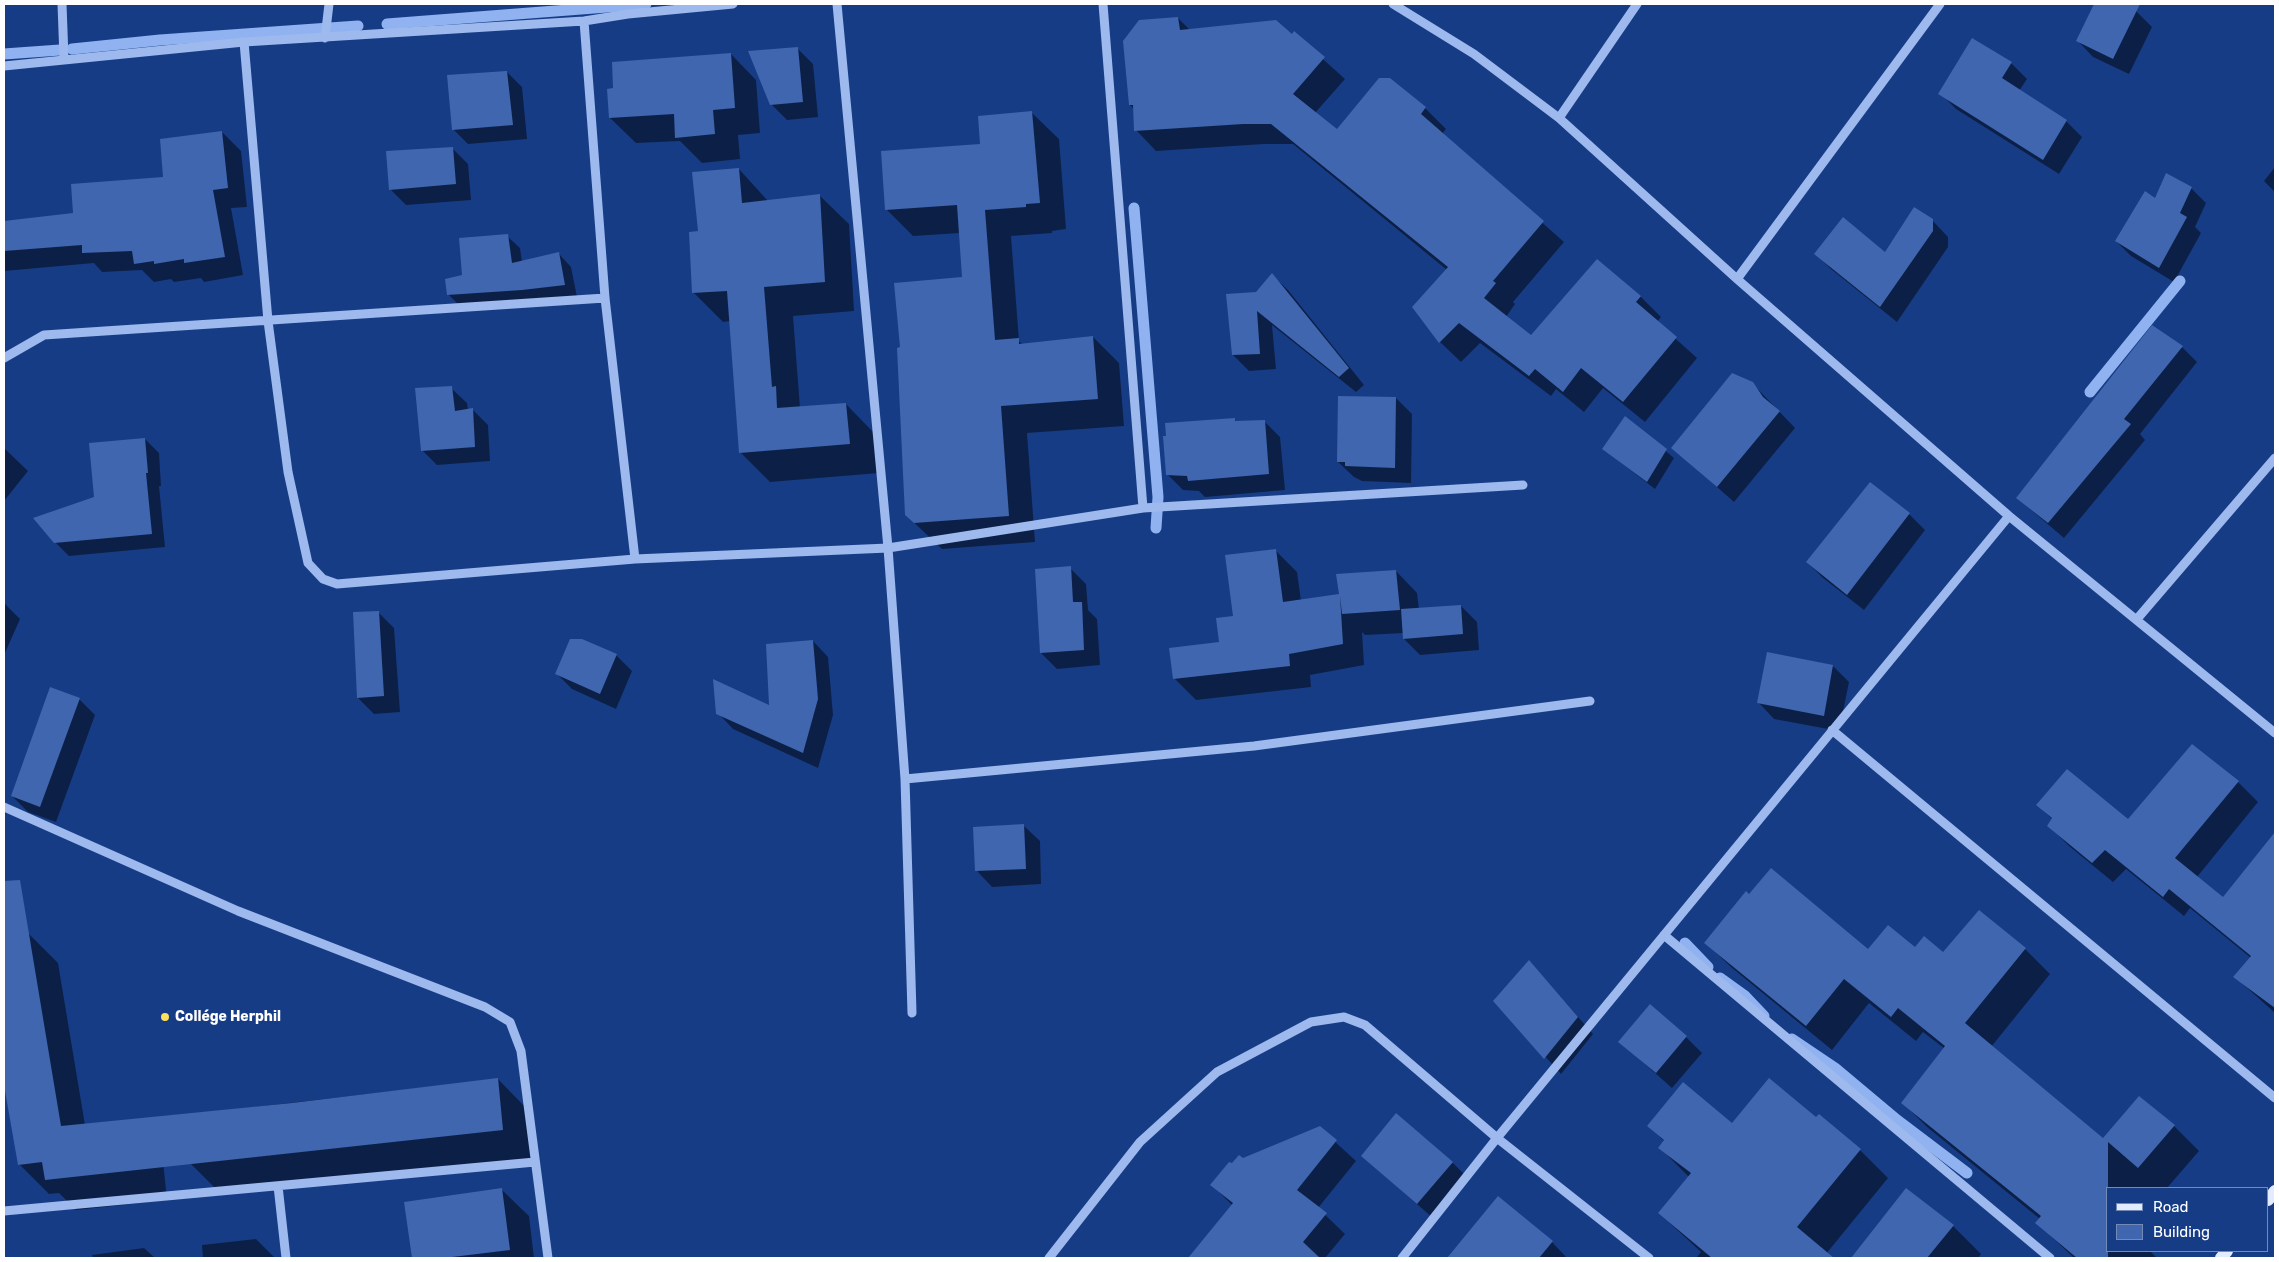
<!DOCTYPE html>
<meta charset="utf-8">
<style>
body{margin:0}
#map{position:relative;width:2279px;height:1262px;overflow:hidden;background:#173c86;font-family:Rubik,sans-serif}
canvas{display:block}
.frame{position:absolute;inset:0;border:5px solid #fff;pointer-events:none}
.legend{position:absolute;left:2106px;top:1187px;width:162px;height:65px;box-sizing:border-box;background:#173c86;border:1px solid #748ab6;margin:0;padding:6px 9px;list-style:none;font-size:15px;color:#fff}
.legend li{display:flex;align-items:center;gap:10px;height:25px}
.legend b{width:25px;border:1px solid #748ab6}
</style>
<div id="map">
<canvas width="2279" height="1262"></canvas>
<div class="frame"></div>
<ul class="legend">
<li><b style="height:6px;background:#e3ebff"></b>Road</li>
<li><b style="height:14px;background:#4066b0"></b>Building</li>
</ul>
</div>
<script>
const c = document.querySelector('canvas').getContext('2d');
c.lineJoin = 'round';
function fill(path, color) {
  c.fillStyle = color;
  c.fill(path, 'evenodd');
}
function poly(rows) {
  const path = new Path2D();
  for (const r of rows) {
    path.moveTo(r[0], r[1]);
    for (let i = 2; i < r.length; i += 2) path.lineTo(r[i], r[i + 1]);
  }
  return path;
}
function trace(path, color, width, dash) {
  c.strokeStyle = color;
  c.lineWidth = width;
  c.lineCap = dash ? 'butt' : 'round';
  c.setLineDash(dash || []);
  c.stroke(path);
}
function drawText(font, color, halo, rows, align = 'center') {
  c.font = font + ' Rubik,sans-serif';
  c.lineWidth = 5;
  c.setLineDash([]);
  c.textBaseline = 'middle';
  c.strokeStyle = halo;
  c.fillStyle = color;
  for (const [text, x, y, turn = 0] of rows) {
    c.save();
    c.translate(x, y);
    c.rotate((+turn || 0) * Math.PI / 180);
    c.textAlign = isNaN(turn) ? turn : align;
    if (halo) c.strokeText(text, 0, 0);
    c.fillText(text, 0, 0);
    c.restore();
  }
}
const shadow = poly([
 [2095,4,2119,4,2136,11,2152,27,2129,74,2093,57,2078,41],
 [1178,18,1190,30,1292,35,1294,33,1345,79,1315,113,1337,131,1390,79,1425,108,1446,129,1442,134,1564,242,1513,302,1515,304,1506,317,1531,337,1640,296,1661,317,1657,322,1697,358,1645,422,1603,388,1584,412,1556,389,1551,396,1480,343,1461,362,1440,342,1414,308,1447,270,1293,144,1264,144,1156,151,1136,130,1134,109,1130,105],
 [797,48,813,64,818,117,787,120,771,104],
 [731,54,756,80,760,133,738,135,740,159,702,163,680,141,636,143,610,118],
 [2011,63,2027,79,2019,91,2066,121,2082,137,2059,174,1956,109,1940,93],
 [507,72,522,87,527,139,468,144,453,129],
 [1032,113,1059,139,1066,229,1052,231,1052,233,1011,236,1019,341,1023,345,1093,337,1119,363,1124,426,1027,433,1035,542,942,549,906,515,901,348,963,278,960,233,913,236,887,210],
 [222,132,241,151,247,207,231,208,243,275,204,282,201,278,174,282,171,279,154,282,142,270,102,272,94,263,4,271,4,228,16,221,74,215,165,178],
 [452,148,468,164,471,200,406,205,390,189],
 [2275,167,2275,192,2264,181],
 [739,169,768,201,819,195,849,224,854,311,793,316,800,408,846,404,875,434,879,473,770,482,740,452,730,321,723,322,693,292,699,232],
 [2191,188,2206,203,2195,227,2201,233,2174,282,2131,256,2116,241,2156,200],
 [1932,220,1948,237,1948,247,1897,322,1831,269,1816,254,1885,253],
 [507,236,520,248,522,262,559,254,571,267,577,297,461,307,448,294,463,276],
 [1272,275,1288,290,1364,385,1356,392,1272,325,1276,369,1249,371,1233,355,1257,294],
 [2182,347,2197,362,2140,434,2145,440,2064,538,2017,498],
 [1753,384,1795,428,1734,502,1673,448],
 [451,388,467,403,468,410,473,410,488,425,490,461,437,465,422,450],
 [1396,398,1412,414,1411,483,1362,481,1354,477,1338,462],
 [1626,418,1674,458,1655,489,1603,449],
 [1234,419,1237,422,1264,421,1280,437,1285,490,1205,497,1199,491,1183,490,1167,474],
 [145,439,159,453,161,486,159,486,165,547,69,556,55,542],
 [4,448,28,471,4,501],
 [1870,483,1909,514,1925,530,1864,610,1823,578,1807,562],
 [1275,550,1297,572,1301,601,1341,595,1396,571,1417,593,1419,609,1461,606,1477,622,1479,650,1420,655,1404,639,1404,633,1365,635,1362,632,1364,665,1310,675,1311,687,1196,700,1174,678,1220,643],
 [1070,568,1086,584,1088,610,1097,619,1100,665,1057,669,1041,653],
 [4,603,20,619,5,653,4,653],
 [378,612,394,628,400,712,374,714,358,698],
 [813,641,828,657,833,715,818,768,733,729,718,713,771,707],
 [1768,654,1833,666,1849,682,1839,731,1774,719,1759,703],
 [616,655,632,671,616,709,572,689,556,673],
 [79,699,95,715,56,822,28,812,12,796],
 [2238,782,2258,802,2197,877,2223,899,2275,834,2275,1013,2235,977,2251,958,2190,908,2184,916,2126,869,2113,882,2069,846,2049,826,2053,820,2038,805,2128,821],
 [1024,826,1040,841,1041,884,992,887,977,871],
 [28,933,58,963,85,1125,162,1151,167,1200,76,1210,59,1193,49,1194,19,1164,4,1078,4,937],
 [1706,943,1868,951,1915,949,1944,954,2025,949,2050,974,1991,1047,2103,1140,2174,1126,2199,1151,2167,1188,2108,1188,2108,1251,2150,1251,2157,1258,2074,1258,2037,1223,2040,1219,1927,1127,1902,1102,1945,1049,1923,1032,1916,1041,1869,1003,1832,1050,1731,967],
 [1544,978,1593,1034,1561,1074,1495,1001],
 [1686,1037,1702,1053,1672,1088,1620,1042],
 [498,1079,528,1110,532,1160,221,1194,191,1164,185,1115],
 [1816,1119,1860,1150,1888,1178,1826,1254,1832,1258,1696,1258,1701,1252,1659,1213,1689,1177,1660,1148,1664,1141,1649,1126,1732,1125],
 [1320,1128,1356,1161,1318,1208,1345,1234,1325,1258,1190,1258,1233,1206,1212,1185,1232,1165],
 [1362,1156,1452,1162,1468,1178,1434,1219],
 [502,1190,529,1216,534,1258,413,1258,406,1203],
 [1906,1190,1953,1226,1981,1254,1978,1258,1853,1258],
 [1498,1198,1552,1242,1567,1258,1449,1258],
 [256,1239,275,1258,203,1258,202,1245],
 [144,1248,155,1258,93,1258,92,1255]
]);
const stream = poly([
 [387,24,646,4],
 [72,49,160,40,358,26],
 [4,54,60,50],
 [1134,208,1158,497,1156,528],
 [2090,392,2180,281],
 [1685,943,1708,967],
 [1720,978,1745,996,1764,1016],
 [1792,1039,1835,1068,1897,1120,1967,1173]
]);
const building = poly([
 [2094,4,2140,4,2113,59,2076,41],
 [1178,17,1180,30,1276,20,1292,34,1294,31,1325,57,1293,94,1337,129,1379,78,1390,78,1426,107,1421,114,1544,221,1493,281,1496,283,1484,298,1531,335,1597,259,1641,296,1636,302,1677,337,1623,402,1581,368,1563,392,1535,369,1529,376,1459,323,1439,343,1412,307,1448,267,1271,124,1243,124,1134,131,1133,105,1129,105,1123,41,1139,20],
 [1972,38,2012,62,2002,78,2067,120,2043,160,1938,94],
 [798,47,803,102,770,105,748,51],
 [731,53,735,108,713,110,715,134,675,138,674,114,609,118,607,89,613,88,612,62],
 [507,71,513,125,452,130,447,75],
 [1032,111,1040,203,1026,204,1026,207,985,210,995,340,1019,338,1019,344,1093,336,1098,399,1001,406,1009,516,914,523,905,515,897,348,900,347,894,283,962,277,957,205,885,210,881,151,980,144,978,116],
 [222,131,228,188,213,190,225,257,184,263,184,259,154,264,154,261,134,264,132,251,82,253,82,245,4,251,4,221,73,213,71,184,163,177,160,139],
 [453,147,456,184,389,190,386,151],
 [739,168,742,203,820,194,825,282,764,287,772,387,776,386,777,408,846,403,850,444,739,453,727,291,692,293,689,232,698,231,692,172],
 [2166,173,2192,187,2180,213,2187,217,2159,268,2115,241,2145,191,2155,198],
 [1914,207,1933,219,1933,231,1880,307,1814,254,1843,217,1885,252],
 [508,234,512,263,559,252,565,285,522,290,447,295,445,279,462,275,459,238],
 [1272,273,1349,368,1339,377,1257,311,1260,354,1232,355,1226,294,1256,292],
 [2152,325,2183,346,2124,419,2131,424,2048,523,2016,498],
 [1732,373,1753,382,1763,397,1780,411,1717,487,1671,448],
 [452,386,455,411,473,408,475,447,421,451,415,388],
 [1338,396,1396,397,1395,468,1345,466,1345,462,1337,462],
 [1625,416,1667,449,1647,482,1602,449],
 [1235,418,1235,421,1265,420,1269,474,1188,481,1187,476,1166,475,1163,436,1166,436,1165,423],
 [145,438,148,473,146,473,152,534,54,543,33,518,94,497,89,443],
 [1870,482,1910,513,1847,595,1806,562],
 [1276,549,1283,602,1339,594,1336,574,1396,570,1400,610,1342,614,1340,596,1343,644,1289,654,1290,666,1173,679,1169,648,1219,642,1216,618,1233,616,1225,555],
 [1071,566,1073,602,1082,602,1084,650,1040,653,1035,569],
 [1461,605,1463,634,1403,639,1401,609],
 [379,611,384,696,357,698,353,612],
 [570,639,582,639,617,654,600,694,555,674],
 [813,640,818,699,803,753,716,714,713,679,769,705,766,644],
 [1767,652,1833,665,1824,716,1757,703],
 [50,687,80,698,40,807,11,796],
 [2192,744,2239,781,2175,858,2223,897,2275,832,2275,1008,2233,977,2251,956,2169,889,2163,897,2105,850,2092,863,2047,826,2052,818,2036,805,2067,769,2128,819],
 [1024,824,1026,869,975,871,973,827],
 [1771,868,1868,949,1888,925,1915,947,1924,936,1943,952,1979,910,2026,948,1965,1023,2103,1138,2139,1096,2175,1125,2138,1168,2108,1142,2108,1258,2077,1258,2035,1223,2041,1216,1901,1103,1945,1046,1898,1008,1891,1017,1844,979,1806,1026,1704,943,1746,891,1749,894],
 [20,880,61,1126,292,1103,498,1078,503,1130,45,1180,42,1162,18,1165,4,1085,4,881],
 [1529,960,1578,1017,1544,1059,1493,1001],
 [1650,1004,1687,1036,1656,1073,1618,1042],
 [1769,1078,1816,1117,1819,1114,1861,1149,1797,1227,1834,1258,1712,1258,1658,1213,1691,1173,1658,1148,1664,1140,1647,1126,1683,1082,1732,1123],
 [1396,1113,1453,1162,1417,1204,1361,1156],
 [1320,1126,1337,1140,1297,1190,1327,1213,1303,1242,1320,1258,1188,1258,1233,1203,1210,1185,1229,1162,1232,1163,1239,1155,1243,1158],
 [502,1188,510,1250,444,1258,412,1258,404,1202],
 [1906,1188,1954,1225,1927,1258,1851,1258],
 [1498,1196,1553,1241,1539,1258,1447,1258]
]);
const minor = poly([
 [62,4,64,58],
 [837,4,888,548,905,779,912,1013],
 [1103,4,1143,508],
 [1393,4,1474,54,1559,118,1737,279,2009,516,2275,733],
 [584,21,605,298,635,559],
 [325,38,329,4],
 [244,42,268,321,288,472,308,563,323,579,337,584,635,559,888,548,1143,508,1523,485],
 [4,66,244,42,584,21,628,14,733,4],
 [1559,118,1637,4],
 [1737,279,1940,4],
 [4,358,44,335,605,298],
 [2137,619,2275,458],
 [1832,730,2275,1098],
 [905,779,1254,746,1590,701],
 [4,807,238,911,485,1007,510,1022,521,1051,548,1258],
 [1664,935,2050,1258],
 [278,1186,286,1258],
 [4,1211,535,1162],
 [1049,1258,1140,1142,1217,1072,1311,1022,1344,1017,1365,1025,1497,1138,1649,1258],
 [1402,1258,1497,1138,2009,516]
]);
const major = poly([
 [2268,1200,2275,1191],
 [2221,1258,2227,1251]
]);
const markers = [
 [165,1017,5,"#ffe159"]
];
const poiNames = [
 ["Collége Herphil",175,1017]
];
fill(shadow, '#0007');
trace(stream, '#90b2f0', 11);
fill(building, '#4066b0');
trace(minor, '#9db9ed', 9);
trace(major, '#e3ebff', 12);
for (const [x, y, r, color] of markers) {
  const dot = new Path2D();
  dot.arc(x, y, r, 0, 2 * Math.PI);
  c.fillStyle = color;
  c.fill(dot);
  trace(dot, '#173c86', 2);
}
drawText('bold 14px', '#fff', '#173c86', poiNames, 'left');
</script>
